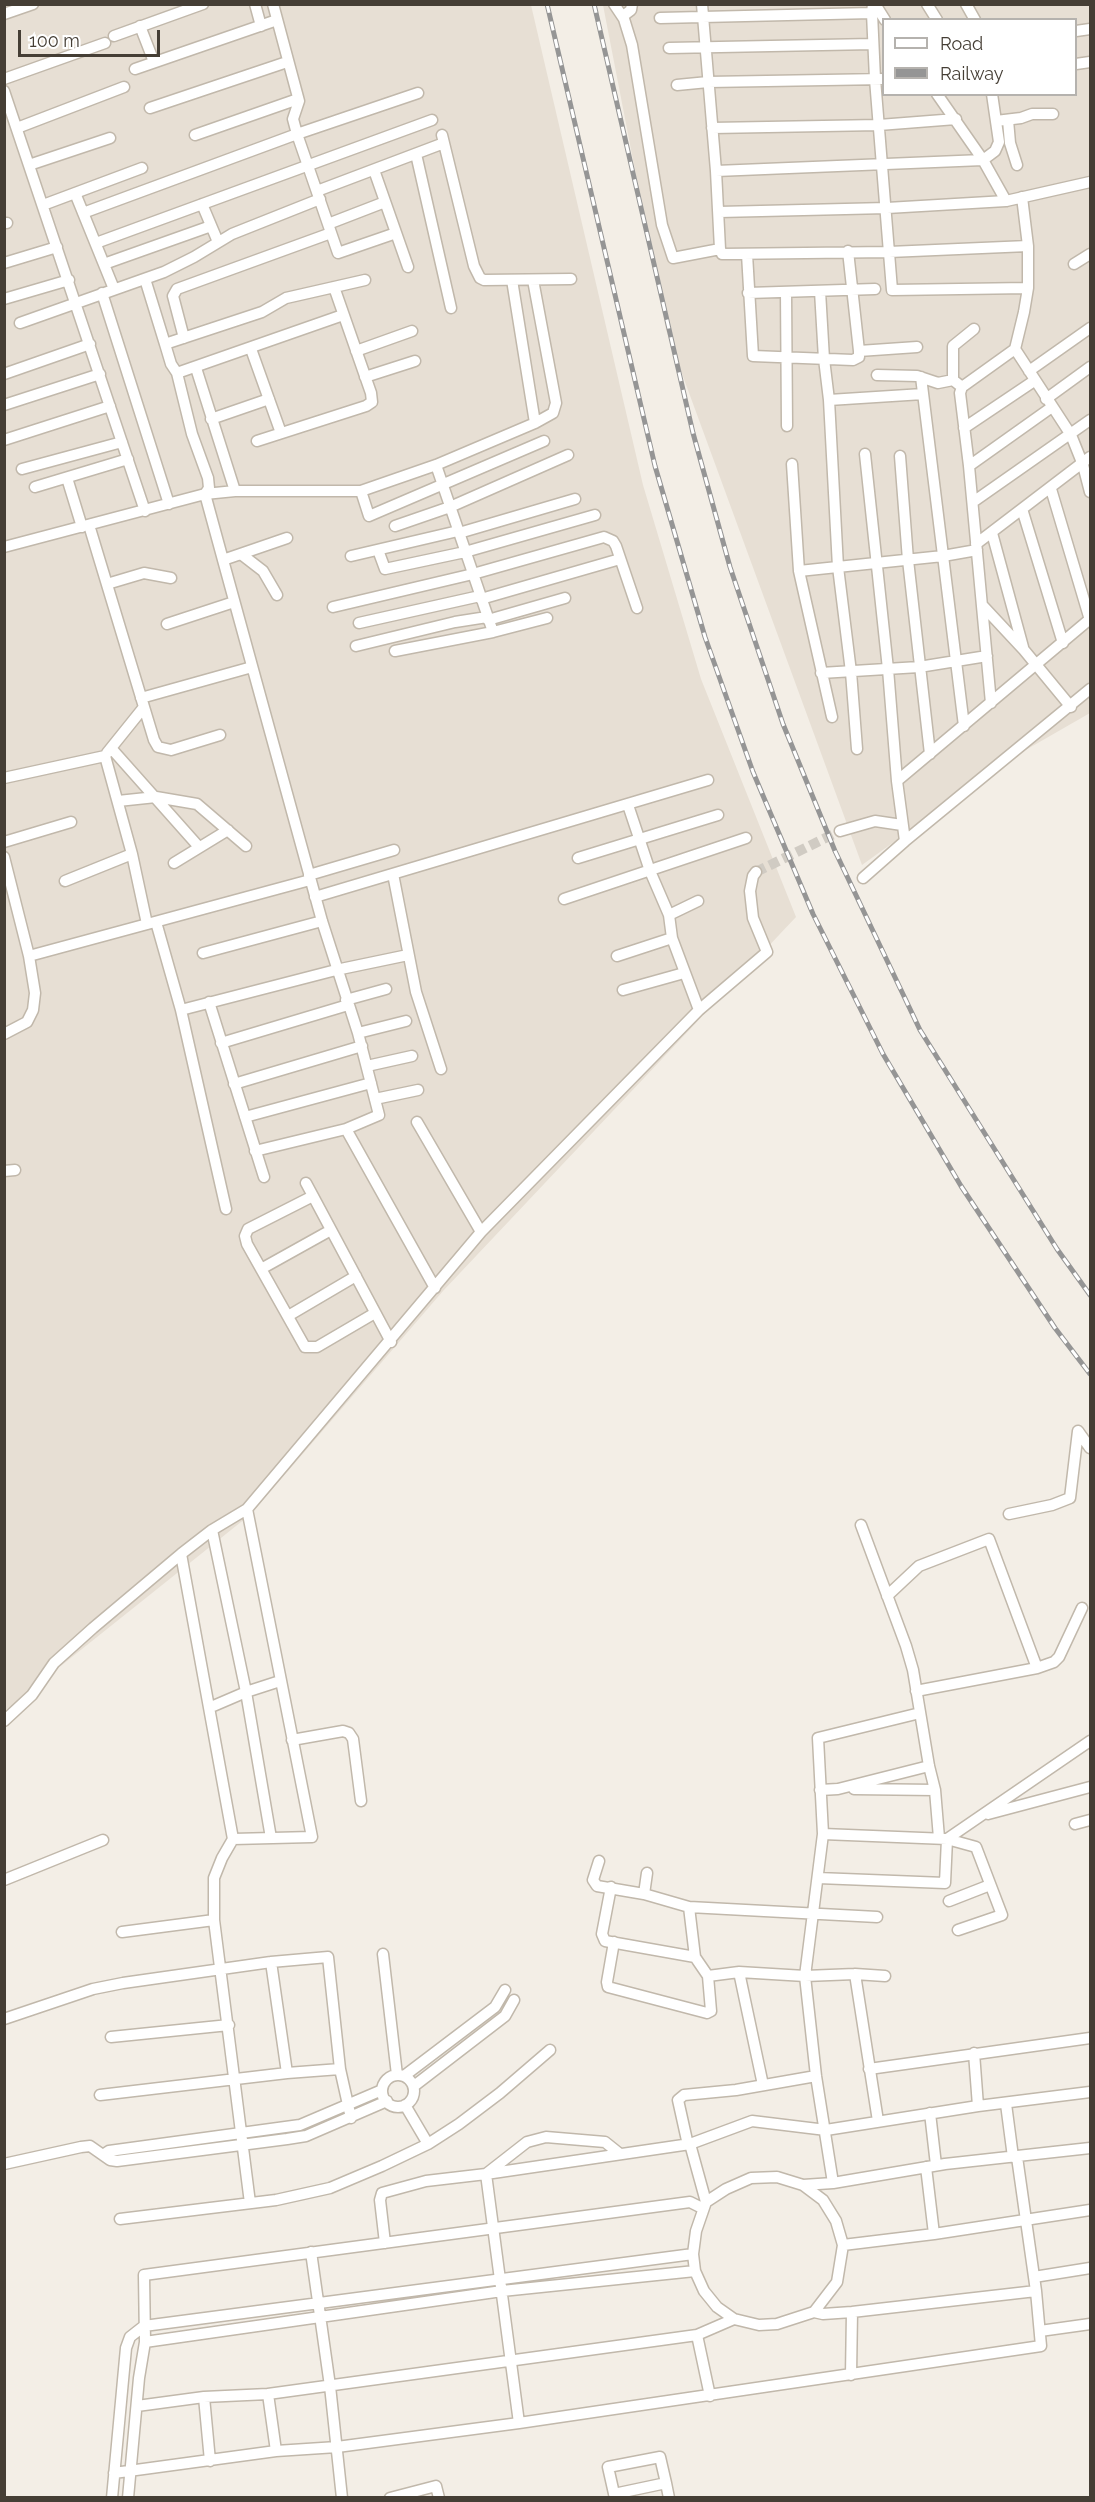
<!DOCTYPE html>
<style>
body{margin:0}
#map{position:relative;width:1095px;height:2502px;overflow:hidden;background:#f3eee6;font-family:Raleway,sans-serif}
canvas{display:block}
.frame{position:absolute;inset:0;border:6px solid #453e35;pointer-events:none}
.legend{position:absolute;left:882px;top:18px;width:195px;height:78px;box-sizing:border-box;background:#fff;border:2px solid #b5b2ae;margin:0;padding:8px 10px;list-style:none;font-size:18px;color:#453e35}
.legend li{display:flex;align-items:center;gap:12px;height:30px}
.legend b{width:30px;border:2px solid #b5b2ae}
.scale{position:absolute;left:18px;top:30px;width:142px;height:27px;box-sizing:border-box;border:3px solid #453e35;border-top:0;padding-left:8px;font-size:18px;line-height:21px;white-space:nowrap;color:#453e35;-webkit-text-stroke:4px #fff;paint-order:stroke}
</style>
<div id="map">
<canvas width="1095" height="2502"></canvas>
<div class="frame"></div>
<ul class="legend">
<li><b style="height:8px;background:#fff"></b>Road</li>
<li><b style="height:8px;background:#959595"></b>Railway</li>
</ul>
<div class="scale">100 m</div>
</div>
<script>
const c = document.querySelector('canvas').getContext('2d');
c.lineJoin = 'round';
function fill(path, color) {
  c.fillStyle = color;
  c.fill(path, 'evenodd');
}
function poly(rows) {
  const path = new Path2D();
  for (const r of rows) {
    if (r.length === 3) {
      path.moveTo(r[0] + r[2], r[1]);
      path.arc(r[0], r[1], r[2], 0, 2 * Math.PI);
      continue;
    }
    path.moveTo(r[0], r[1]);
    for (let i = 2; i < r.length; i += 2) path.lineTo(r[i], r[i + 1]);
  }
  return path;
}
function trace(path, color, width, dash) {
  c.strokeStyle = color;
  c.lineWidth = width;
  c.lineCap = dash ? 'butt' : 'round';
  c.setLineDash(dash || []);
  c.stroke(path);
}
const residential = poly([
 [5,5,531,5,643,485,701,679,796,917,443,1291,251,1514,57,1669,41,1688,5,1710],
 [603,5,1090,5,1090,713,1003,763,862,865,666,330],
 [884,20,1076,20,1076,94,884,94]
]);
const minorTunnel = poly([
 [756,872,840,831]
]);
const minor = poly([
 [255,4,261,26],
 [273,4,299,101,293,119,297,134,338,253,396,233],
 [614,4,624,19,632,45,662,225,673,258,720,249],
 [702,4,716,171,720,249,722,254,889,252,1028,246],
 [875,4,885,20],
 [927,4,937,20],
 [966,4,975,20],
 [872,13,875,79,892,290,1028,288],
 [4,14,33,4],
 [623,16,631,10,632,4],
 [660,18,872,13,873,4],
 [140,26,154,62],
 [1076,31,1090,29],
 [114,36,203,4],
 [669,48,873,44],
 [1076,64,1090,62],
 [135,69,277,20],
 [4,79,105,43],
 [677,85,708,82,884,79],
 [4,91,145,511],
 [937,94,983,160,1006,201],
 [150,108,287,62],
 [1008,120,1010,143,1017,165],
 [996,121,1021,118,1032,114,1053,114],
 [17,128,124,87],
 [712,128,879,125,956,119],
 [195,135,298,99],
 [442,135,474,266,480,278,484,280,571,279],
 [416,154,451,308],
 [29,165,110,138],
 [374,170,408,267],
 [716,171,983,160,995,151,999,142,992,94],
 [317,191,444,143],
 [75,193,114,289],
 [1022,197,1028,246,1028,288,1024,312,1015,349,1071,435,1083,465,1090,492],
 [202,204,218,242],
 [43,205,142,168],
 [719,212,887,208,1006,201,1090,182],
 [83,213,297,134,418,93],
 [4,223,7,223],
 [328,224,385,202],
 [96,243,432,120],
 [747,254,753,356,853,360,859,357,859,351,848,251],
 [4,263,57,247],
 [104,264,211,226],
 [1074,264,1090,254],
 [145,279,165,344,262,312,286,298,365,280],
 [512,280,535,423],
 [820,291,824,359,829,400,838,567,851,672,857,749],
 [786,292,787,426],
 [102,293,169,504],
 [748,293,875,289],
 [4,299,69,280],
 [20,323,164,272,194,257,232,234,320,199],
 [184,338,173,296,177,289,331,233],
 [165,344,171,364,177,373,192,434,208,478,209,488,205,494,223,560,322,921,358,1033,379,1115,346,1129,255,1151],
 [251,349,281,433],
 [356,351,412,331],
 [859,351,917,347],
 [196,368,235,491],
 [1029,371,1090,328],
 [177,373,343,315],
 [4,374,90,344],
 [877,375,917,376,938,383,953,380,962,387,1015,349],
 [365,377,415,361],
 [921,377,964,726],
 [953,380,953,346,974,329],
 [962,387,960,393,969,466,991,703],
 [1046,399,1090,367],
 [829,400,923,394],
 [4,405,100,374],
 [211,419,269,399],
 [964,428,1034,381],
 [4,440,110,406],
 [257,441,366,406,372,402,371,393,334,287],
 [865,454,888,669,897,781,905,841],
 [900,456,908,560,930,754],
 [792,464,799,571,832,717],
 [436,465,493,632],
 [969,466,1052,407],
 [22,469,122,442],
 [67,478,82,527],
 [35,487,128,459],
 [1051,489,1090,620],
 [361,491,369,516,544,441],
 [973,502,1090,420],
 [1022,509,1063,643],
 [89,525,154,740,158,747,171,750,220,735],
 [395,526,450,507,568,455],
 [459,533,575,499],
 [992,533,1023,647],
 [976,544,1090,457],
 [4,547,205,494,235,491,361,491,436,465,535,423,553,413,556,403,533,280],
 [378,550,385,569,465,552,595,515],
 [241,554,263,571,277,595],
 [351,556,458,531],
 [223,560,287,538],
 [799,571,943,556,977,550],
 [107,584,144,573,171,578],
 [481,599,620,559],
 [982,605,1024,650,1071,707],
 [333,607,473,574,604,537,613,541,616,546,637,608],
 [488,620,565,598],
 [359,623,480,596],
 [167,624,234,602],
 [356,646,455,622,487,617],
 [395,651,493,632,547,618],
 [821,673,919,667,987,656],
 [141,698,252,667],
 [111,748,199,847],
 [107,753,144,707],
 [4,778,105,756,132,854,147,924],
 [897,781,1090,619],
 [118,801,156,797,197,804,246,846],
 [628,805,650,871,669,915,672,938,699,1010],
 [840,831,875,821,902,825],
 [4,842,71,822],
 [4,857,29,956,35,993,33,1010,27,1022,4,1034],
 [578,858,718,815],
 [174,863,228,830],
 [393,874,416,992,441,1069],
 [309,875,394,850],
 [863,878,905,841,1090,689],
 [65,881,132,854],
 [315,897,708,780],
 [564,899,746,838],
 [669,915,698,901],
 [156,922,181,1010,226,1209],
 [203,953,322,921],
 [29,956,310,880],
 [617,956,672,938],
 [623,990,684,973],
 [346,1000,386,989],
 [209,1002,264,1177],
 [181,1010,336,970,408,955],
 [358,1033,406,1021],
 [221,1043,348,1005],
 [367,1066,412,1056],
 [234,1084,362,1046],
 [375,1099,418,1090],
 [245,1117,371,1083],
 [417,1122,481,1232],
 [346,1129,435,1288],
 [4,1171,15,1170],
 [306,1183,313,1196],
 [261,1269,331,1230],
 [375,1313,317,1347,305,1347,247,1244,245,1236,248,1229,313,1196,391,1342],
 [288,1316,356,1276],
 [1078,1431,1090,1448],
 [1009,1514,1052,1505,1070,1498,1078,1431],
 [861,1525,906,1646,913,1670,929,1766,935,1790,939,1838],
 [212,1530,246,1692,271,1838],
 [181,1554,233,1839,222,1858,214,1878,214,1920,250,2203],
 [887,1596,919,1566,989,1539,1037,1668],
 [916,1691,1037,1668,1054,1662,1059,1657,1082,1608],
 [211,1707,246,1692,280,1681],
 [4,1721,32,1695,54,1663,93,1628,181,1554,212,1530,247,1509,481,1232,699,1010,767,952,753,918,750,891,753,876,756,872],
 [292,1740,343,1731,349,1733,353,1739,361,1801],
 [854,1789,935,1790],
 [820,1790,838,1789,929,1766],
 [988,1814,1090,1787],
 [1075,1824,1090,1820],
 [823,1834,947,1839,976,1847,1002,1915,958,1930],
 [233,1839,312,1837,247,1509],
 [599,1861,593,1880,597,1886,644,1894,689,1907,877,1917],
 [818,1878,945,1883,947,1839,1090,1741],
 [4,1880,103,1840],
 [611,1887,602,1934,605,1941,695,1957],
 [644,1894,647,1873],
 [949,1901,990,1885],
 [122,1932,214,1920],
 [614,1942,607,1982,608,1987,707,2013,711,2011,708,1976,695,1957,689,1907],
 [383,1954,397,2075],
 [271,1962,287,2073],
 [739,1972,763,2085],
 [855,1974,878,2121],
 [708,1976,739,1972,805,1976,855,1974,885,1976],
 [4,2019,93,1989,123,1983,271,1962,328,1957,340,2069,351,2118],
 [111,2037,229,2025],
 [974,2053,978,2106],
 [869,2069,1090,2038],
 [398,2091,16],
 [404,2076,495,2007,505,1990],
 [414,2086,505,2016,514,2000],
 [100,2095,287,2073,340,2069],
 [1006,2104,1013,2157],
 [405,2105,428,2144],
 [930,2113,936,2165],
 [690,2144,706,2202],
 [688,2145,678,2100,684,2095,736,2090,816,2076],
 [103,2155,109,2151,300,2125,382,2090],
 [4,2164,81,2147,90,2146,110,2160,117,2161,287,2139,306,2136,387,2101],
 [926,2167,934,2234],
 [777,2177,803,2185,823,2200,836,2221,843,2245,837,2282,814,2312,777,2324,759,2325,734,2319,717,2307,704,2291,695,2271,693,2254,696,2231,706,2202,726,2189,751,2178,777,2177],
 [833,2183,816,2076,805,1976,823,1834,818,1738,920,1713],
 [803,2185,833,2183,945,2164,1090,2148],
 [120,2219,276,2200,330,2188,382,2166,428,2144,459,2124,500,2093,550,2050],
 [385,2243,380,2200,382,2193,426,2181,486,2174,527,2142,546,2137,605,2142,620,2154],
 [843,2245,934,2234,1090,2210],
 [311,2252,330,2386,342,2498],
 [1034,2277,1090,2268],
 [814,2312,823,2314,852,2312,1036,2291],
 [1040,2331,1090,2324],
 [697,2335,710,2396],
 [145,2342,502,2291,695,2271],
 [851,2375,852,2312],
 [268,2394,276,2451],
 [204,2397,210,2461],
 [137,2406,204,2397,268,2394,697,2335,734,2319],
 [519,2423,486,2174,690,2144,752,2121,826,2130,978,2106,1090,2092],
 [114,2473,276,2451,337,2447,519,2423,1041,2346,1036,2291,1017,2157],
 [614,2494,666,2483,669,2498],
 [112,2498,126,2348,130,2337,144,2326,693,2254],
 [128,2498,139,2378,145,2342,144,2275,690,2202,702,2208],
 [390,2498,436,2486,439,2498],
 [615,2498,608,2467,660,2457,666,2483]
]);
const rail = poly([
 [547,4,655,466,705,637,753,772,813,914,883,1054,961,1186,1055,1328,1090,1374],
 [594,4,693,433,730,567,783,724,835,851,920,1030,1057,1249,1090,1295]
]);
fill(residential, '#e7dfd4');
trace(minorTunnel, '#d0cbc3', 10, [10, 5]);
trace(minor, '#c1b8ab', 13);
trace(minor, '#fff', 10);
trace(rail, '#959595', 5);
trace(rail, '#fff', 3, [9]);
</script>
